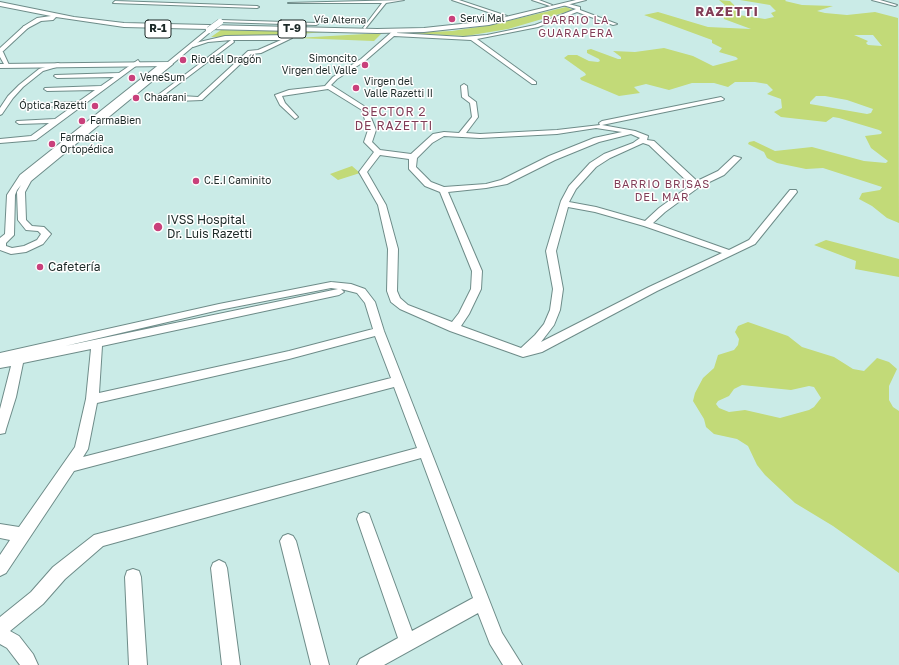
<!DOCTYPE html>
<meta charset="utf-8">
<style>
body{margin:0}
canvas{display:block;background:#caebe7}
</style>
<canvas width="899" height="665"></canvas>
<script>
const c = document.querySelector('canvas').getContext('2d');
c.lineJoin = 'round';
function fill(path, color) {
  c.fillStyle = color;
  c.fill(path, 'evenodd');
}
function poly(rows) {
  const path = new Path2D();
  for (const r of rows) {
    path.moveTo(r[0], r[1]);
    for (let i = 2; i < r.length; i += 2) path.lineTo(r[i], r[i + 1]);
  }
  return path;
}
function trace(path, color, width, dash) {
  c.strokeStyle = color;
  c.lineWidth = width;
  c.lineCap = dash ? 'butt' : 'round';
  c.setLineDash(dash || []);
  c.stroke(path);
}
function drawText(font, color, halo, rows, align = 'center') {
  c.font = font + ' "Golos Text",sans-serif';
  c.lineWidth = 3;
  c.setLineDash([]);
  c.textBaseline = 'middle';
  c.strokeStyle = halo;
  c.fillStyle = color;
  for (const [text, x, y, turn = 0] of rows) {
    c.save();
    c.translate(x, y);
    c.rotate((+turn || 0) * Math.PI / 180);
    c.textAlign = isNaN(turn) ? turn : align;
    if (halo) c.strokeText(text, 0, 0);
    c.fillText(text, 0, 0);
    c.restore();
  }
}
const green = poly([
 [719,0,730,1,737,8,737,13,739,15,765,19,774,17,771,13,776,11,770,5,740,0,786,0,785,1,802,5,833,6,817,11,825,13,847,15,875,12,898,18,899,223,887,218,872,206,859,199,862,193,880,190,882,187,823,168,806,169,777,163,767,158,764,152,748,144,749,142,754,141,775,151,812,147,864,161,886,163,888,161,871,148,865,136,881,134,882,132,879,130,839,118,833,117,826,122,781,117,774,112,782,108,781,99,767,94,773,90,767,84,755,82,735,82,728,87,714,83,692,83,669,90,646,84,634,87,640,93,619,96,581,80,580,78,586,75,585,73,564,58,568,55,577,55,589,61,598,62,600,61,599,59,587,53,587,50,591,49,618,59,621,59,621,57,613,51,635,52,664,48,693,56,713,66,736,60,738,59,736,57,719,52,722,48,712,43,712,40,644,15,658,12,708,27,751,29,724,19,722,8,725,5],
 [854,35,873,35,882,46,868,45,866,43,868,41],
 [816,96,825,96,847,100,873,109,871,113,867,114,810,104,810,102],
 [566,7,573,10,508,29,466,36,404,33,452,31,491,25],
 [221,30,324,32,277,36,211,37],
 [382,33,374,41,296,38],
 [352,166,360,173,338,180,330,174],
 [826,240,899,259,899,277,855,269,856,261,814,245],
 [748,322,788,336,802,347,834,357,853,369,864,371,877,358,889,362,897,369,889,386,889,400,893,407,899,411,899,573,833,526,795,503,765,475,757,465,748,446,737,439,714,434,706,427,704,419,693,401,695,393,703,378,714,368,718,355,734,350,738,345,739,339,735,332,738,326],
 [742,385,791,390,809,386,814,387,821,398,814,407,809,410,780,418,745,410,729,412,719,408,716,404,718,401,729,396,734,389]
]);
const minor = poly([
 [404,0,386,3,365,29,363,28,382,3,288,3,404,0],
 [452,0,459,0,507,16,503,17,452,0],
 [532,0,539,0,552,5,550,6,532,0],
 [872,0,880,0,897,5,895,6,872,0],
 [115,1,257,6,259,7,257,8,113,3,115,1],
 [565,3,580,7,580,10,617,24,613,25,577,12,538,27,477,39,536,82,536,84,532,84,471,40,394,36,365,61,337,79,331,85,367,108,376,130,372,142,380,150,411,154,433,134,444,132,459,133,472,117,470,103,462,97,461,86,464,84,467,86,468,96,476,102,478,117,466,133,480,134,557,130,600,125,599,123,602,121,721,97,724,99,723,100,602,125,635,131,648,136,647,140,654,141,697,181,718,171,734,156,741,158,724,175,699,187,665,212,653,223,729,250,749,240,790,190,796,190,797,192,755,244,657,291,542,352,523,357,450,331,400,309,391,302,387,291,388,249,378,205,359,172,374,152,364,142,368,130,362,110,328,89,282,96,285,103,298,117,295,119,280,105,275,95,289,90,325,86,333,77,361,59,394,30,398,30,397,33,463,37,487,35,535,25,576,9,563,5,565,3],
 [596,128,622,132,594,138,549,156,501,180,486,184,444,187,431,182,416,167,417,158,432,143,444,136,480,138,557,134,596,128],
 [631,134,640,138,633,143,604,154,590,163,569,186,561,201,546,251,553,289,550,310,544,324,535,335,521,348,461,326,469,314,481,289,482,271,448,192,486,188,507,184,555,160,599,142,631,134],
 [643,143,649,145,691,185,659,208,645,221,596,207,569,202,576,189,596,167,610,158,643,143],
 [380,155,409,159,409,169,425,186,440,192,472,271,471,289,459,313,452,322,408,305,400,298,397,291,398,249,386,205,367,172,380,155],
 [568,207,595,212,644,226,722,253,649,287,541,342,554,325,560,310,563,289,556,251,568,207],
 [221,20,316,23,318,24,316,25,219,22,221,20],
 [290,35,292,38,261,53,251,54,202,100,177,101,160,98,158,95,231,40,208,42,193,47,191,44,225,36,290,35],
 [233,40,281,40,258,50,248,51,198,97,164,95,234,42,233,40],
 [0,50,3,52,9,65,4,64,0,57,0,50],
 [138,60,140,63,36,140,0,143,0,139,31,136,49,123,19,124,16,122,17,121,55,119,73,106,30,107,27,105,28,104,78,102,95,90,47,91,44,89,45,88,101,86,114,77,57,78,54,76,55,75,119,73,138,60],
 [58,63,60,64,60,66,43,71,23,87,13,98,2,114,0,115,0,108,8,96,19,85,39,69,58,63],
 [161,63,165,63,165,65,170,62,173,64,31,181,25,192,26,220,32,226,44,227,51,234,43,244,26,252,11,254,0,250,0,238,5,234,7,195,20,175,161,63],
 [21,185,17,192,18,220,26,230,38,231,41,234,37,240,24,246,12,248,6,246,6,243,14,235,15,195,17,190,21,185],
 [331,282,351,284,365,289,375,302,384,331,502,633,522,665,503,665,490,644,478,613,384,665,357,665,360,659,398,638,357,519,359,514,364,512,369,514,412,631,473,598,421,458,103,546,65,579,43,604,10,631,19,636,33,654,38,665,20,665,7,648,0,644,0,617,31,592,53,567,94,535,417,448,394,387,74,471,6,573,0,576,0,555,10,540,0,538,0,524,19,527,75,447,86,399,91,349,23,363,16,397,6,429,5,433,0,434,0,409,11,366,0,368,0,353,219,304,331,282],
 [331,288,338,289,65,346,219,310,331,288],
 [341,289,357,293,365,303,373,329,289,351,99,393,102,346,339,295,344,292,341,289],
 [375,336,391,378,83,457,88,449,97,403,289,359,375,336],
 [288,534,293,536,296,541,329,665,311,665,280,541,283,536,288,534],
 [219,560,225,563,227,568,240,665,222,665,211,568,213,563,219,560],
 [133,569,139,571,141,577,147,665,129,665,125,577,127,571,133,569]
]);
const major = poly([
 [24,26,29,27,0,54,0,48,24,26],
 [207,30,209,31,209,33,170,66,0,68,0,64,168,62,207,30]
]);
const highway = poly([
 [576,0,586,0,489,25,424,32,377,33,124,27,56,17,53,20,41,21,26,29,23,27,24,26,37,18,51,16,0,6,0,2,74,17,124,23,377,29,424,28,489,21,576,0]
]);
const majorBridge = poly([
 [209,30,220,22]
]);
const markers = [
 [452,19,4,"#c9407b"],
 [183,60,4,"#c9407b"],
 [365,65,4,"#c9407b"],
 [132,78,4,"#c9407b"],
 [356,88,4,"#c9407b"],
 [136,98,4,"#c9407b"],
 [95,106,4,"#c9407b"],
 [82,121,4,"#c9407b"],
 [52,144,4,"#c9407b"],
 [196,181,4,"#c9407b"],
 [158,227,5,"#c9407b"],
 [40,267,4,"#c9407b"]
];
const farPoinames = [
 ["Servi Mal",460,19],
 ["Simoncito",357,59,"right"],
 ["Virgen del Valle",357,71,"right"],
 ["Rio del Dragón",191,60],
 ["VeneSum",140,78],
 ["Virgen del",364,82],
 ["Valle Razetti II",364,94],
 ["Chaarani",144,98],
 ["Óptica Razetti",87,106,"right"],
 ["FarmaBien",90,121],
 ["Farmacia",60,138],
 ["Ortopédica",60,150],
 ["C.E.I Caminito",204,181]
];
const farStreetnames = [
 ["Vía Alterna",340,20,1]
];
const farNeighbourhoodnames = [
 ["BARRIO LA",576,21],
 ["GUARAPERA",576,34],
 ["BARRIO BRISAS",662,185],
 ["DEL MAR",662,198]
];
const shields = [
 [158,29,26],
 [292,29,28]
];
const shieldNames = [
 ["R-1",158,29],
 ["T-9",292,29]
];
const farQuarternames = [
 ["SECTOR 2",394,112],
 ["DE RAZETTI",394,126]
];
const poiNames = [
 ["IVSS Hospital",167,220],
 ["Dr. Luis Razetti",167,234],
 ["Cafetería",48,267]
];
const farDistrictnames = [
 ["RAZETTI",727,12]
];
fill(green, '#c2da78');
trace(minor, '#6e8c89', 2);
trace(major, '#6e8c89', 2);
trace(highway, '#6e8c89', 2);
fill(minor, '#fff');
fill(major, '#fff');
fill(highway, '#fff');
trace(majorBridge, '#6e8c89', 7, []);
trace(majorBridge, '#fff', 6);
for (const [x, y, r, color] of markers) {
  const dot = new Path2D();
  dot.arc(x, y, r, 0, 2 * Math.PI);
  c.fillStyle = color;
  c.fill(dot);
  trace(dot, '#fff', 1.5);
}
drawText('10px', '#1c2927', '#fff', farPoinames, 'left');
drawText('10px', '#1c2927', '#fff', farStreetnames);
c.letterSpacing = '1px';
drawText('11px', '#823d57', '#fff', farNeighbourhoodnames);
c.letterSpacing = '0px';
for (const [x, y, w] of shields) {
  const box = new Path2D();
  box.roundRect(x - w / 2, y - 9, w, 18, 3);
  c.fillStyle = '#fff';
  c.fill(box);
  trace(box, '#1c2927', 1);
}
drawText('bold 11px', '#1c2927', null, shieldNames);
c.letterSpacing = '1px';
drawText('12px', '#823d57', '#fff', farQuarternames);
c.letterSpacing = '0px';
drawText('12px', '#1c2927', '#fff', poiNames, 'left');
c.letterSpacing = '1px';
drawText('bold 13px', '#823d57', '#fff', farDistrictnames);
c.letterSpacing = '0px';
</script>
